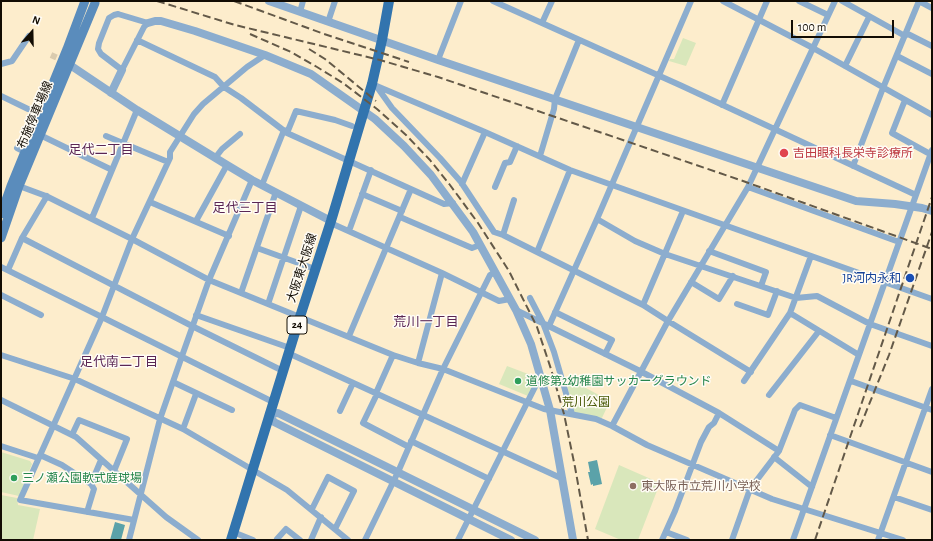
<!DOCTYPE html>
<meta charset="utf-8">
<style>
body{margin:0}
#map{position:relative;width:933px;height:541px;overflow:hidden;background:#fdedcc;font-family:"Alegreya Sans",sans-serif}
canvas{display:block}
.frame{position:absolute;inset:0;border:2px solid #120c03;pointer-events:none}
.north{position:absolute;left:12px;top:12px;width:40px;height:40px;-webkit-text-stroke:3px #fffcf5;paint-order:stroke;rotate:20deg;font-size:11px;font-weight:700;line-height:16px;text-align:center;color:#120c03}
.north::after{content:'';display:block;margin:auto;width:14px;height:18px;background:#120c03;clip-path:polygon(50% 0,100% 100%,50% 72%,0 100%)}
.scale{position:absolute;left:791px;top:20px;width:103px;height:18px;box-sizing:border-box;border:2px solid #120c03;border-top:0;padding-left:5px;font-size:12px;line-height:14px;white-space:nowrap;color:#120c03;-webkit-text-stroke:3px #fffcf5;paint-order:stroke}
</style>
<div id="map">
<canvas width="933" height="541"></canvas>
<div class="frame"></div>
<div class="north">N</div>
<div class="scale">100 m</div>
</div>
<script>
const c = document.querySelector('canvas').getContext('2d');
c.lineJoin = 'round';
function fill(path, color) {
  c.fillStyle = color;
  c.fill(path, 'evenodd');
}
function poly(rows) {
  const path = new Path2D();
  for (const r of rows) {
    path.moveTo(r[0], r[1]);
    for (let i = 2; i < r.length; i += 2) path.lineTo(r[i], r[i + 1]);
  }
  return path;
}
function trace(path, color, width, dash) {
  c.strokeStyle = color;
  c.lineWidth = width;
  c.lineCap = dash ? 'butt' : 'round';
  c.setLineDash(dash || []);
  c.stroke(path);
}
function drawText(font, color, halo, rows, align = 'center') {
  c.font = font + ' "Alegreya Sans","Noto Sans JP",sans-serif';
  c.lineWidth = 3;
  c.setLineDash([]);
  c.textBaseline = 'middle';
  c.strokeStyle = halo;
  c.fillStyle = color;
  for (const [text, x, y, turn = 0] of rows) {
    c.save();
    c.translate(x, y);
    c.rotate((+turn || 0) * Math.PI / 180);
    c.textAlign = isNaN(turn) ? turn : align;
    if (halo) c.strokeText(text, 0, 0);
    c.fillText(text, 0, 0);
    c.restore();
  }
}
const green = poly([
 [683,38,696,43,686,66,669,61,670,59,674,59],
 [507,366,536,377,528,396,499,384],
 [573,381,610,401,601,420,574,412,567,385],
 [1,452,30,461,32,464,19,496,1,492],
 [619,465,660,483,638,540,621,540,595,529],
 [1,495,17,498,18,505,40,509,33,540,1,540]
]);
const water = poly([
 [597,460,602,484,593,486,593,484,591,485,588,472,590,472,588,462],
 [115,522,125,525,121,540,110,540]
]);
const minorTunnel = poly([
 [51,55,62,60]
]);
const minor = poly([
 [493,1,682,86,916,195],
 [723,1,813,48,932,115],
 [799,1,828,15],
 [842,1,905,36],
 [919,1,932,8],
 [300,12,303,1],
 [118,14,148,23,144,27,122,70,101,54,98,49,99,43,109,18,114,15,118,14],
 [328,22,335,1],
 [542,23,552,1],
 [906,33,932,46],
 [137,40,215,77,224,87,241,98,287,133,444,204,453,203],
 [897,56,932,74],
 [438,60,461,1],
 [1,64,12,61,29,36],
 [845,66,869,17],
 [372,84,485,132,570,170,932,299],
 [377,87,392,108,440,158,461,182,494,232,503,235,643,305,668,321,751,372],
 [1,96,28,109],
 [905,100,892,133,930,154],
 [722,105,767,1],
 [287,133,296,111,335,120,352,126],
 [40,135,112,170],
 [106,136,168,162],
 [17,148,25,152],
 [540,156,554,109,555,99,579,40],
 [215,158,222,149,240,134],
 [853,166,883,88,919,1],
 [462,184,485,132],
 [262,185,284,130],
 [16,186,19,186,46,196,132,239,209,280,393,355,418,363,443,369,544,409,596,419,612,426,647,445,772,499,903,540],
 [495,187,505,163,510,162,517,146],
 [748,187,899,242],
 [362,194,402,211],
 [150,202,229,236],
 [400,217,472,248,480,245],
 [92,218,137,110],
 [597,219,635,241,665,254,796,298,817,296,870,324,932,346],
 [196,221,227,165],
 [331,221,335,225,442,273,499,301,510,299],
 [349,231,371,170],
 [503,235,514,200],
 [22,238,192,326,283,371],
 [257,248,315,269],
 [709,251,766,272,761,286],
 [537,252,570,170],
 [1,267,273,402],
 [8,270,22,238,47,196],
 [691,282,719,299,733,276],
 [241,293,276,192],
 [1,295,41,315],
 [530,298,543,323,554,352,572,414],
 [268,304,301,206],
 [737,304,768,315,777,291],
 [643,305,683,211],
 [516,310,640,371,719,413,779,451],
 [555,312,612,340,605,354],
 [790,313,859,355],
 [196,315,290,348],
 [549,326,597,219,691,1],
 [349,336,411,189],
 [288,353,563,479],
 [1,355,75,379,183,429,287,490,348,540],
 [418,363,442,273],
 [744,381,790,313,811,256],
 [851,381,932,410],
 [173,382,232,410],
 [376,393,393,355],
 [377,394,363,423,409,447],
 [769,395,819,331],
 [1,400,76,437,166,517,198,540],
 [340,411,353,383],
 [612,426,668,321,748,187,835,1],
 [183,429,196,394],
 [72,435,79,420,127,439,114,471],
 [830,435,932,472],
 [411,441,489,479],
 [1,446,38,458],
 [40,455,62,465,91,484,94,489,87,512],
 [774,457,812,487],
 [91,484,101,460],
 [894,497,932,510],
 [312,509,328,477,354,491,335,529],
 [134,520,20,500,102,317,132,239,170,158,170,152,194,114,203,104,247,67,265,55],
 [233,532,253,540],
 [666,532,687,540],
 [277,539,286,529,300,540],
 [129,540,160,419,182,356,209,280,252,180],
 [311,540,321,517],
 [365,540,398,472,443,369,490,275,495,272],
 [458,540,536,385,541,380],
 [662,540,675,511,701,442,709,427,714,423,719,413],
 [732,540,750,489,779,451,795,410,800,405,836,418],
 [793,540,932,150],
 [878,540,932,389]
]);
const tertiary = poly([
 [269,1,438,60,856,201,895,204,922,208,932,211],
 [148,23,155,21,161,21,195,31,265,55,311,74,375,119,404,146,431,175,473,232,516,310,531,344,550,410,573,540],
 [64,61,137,110,227,165,252,180,331,221],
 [111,93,122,70],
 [511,540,274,422,269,414,278,413,535,540]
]);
const secondary = poly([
 [1,214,11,186,67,49,85,1],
 [1,238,19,186,95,3]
]);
const primary = poly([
 [231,540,297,326,331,221,372,84,382,40,389,1]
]);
const rail = poly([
 [157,1,235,25,380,60,438,77,743,181,932,249],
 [234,1,324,34,409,62],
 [250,34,291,52,317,67,343,83,377,109,406,135,430,160,450,185,478,223,509,271,537,327,551,369,564,414,575,467,588,540],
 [309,49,325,59,376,101],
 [860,427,889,355,932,232],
 [815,540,932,197]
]);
const markers = [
 [784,153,5,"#e0444e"],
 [910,278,5,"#1a4fb4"],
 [518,381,4,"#2e9e5b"],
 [14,478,4,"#2e9e5b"],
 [633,486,4,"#8d6e63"]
];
const shields = [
 [297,325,20]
];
const shieldNames = [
 ["24",297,325]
];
const streetNames = [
 ["布施停車場線",35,115,-67],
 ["大阪東大阪線",302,268,-72]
];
const healthNames = [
 ["吉田眼科長栄寺診療所",793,153]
];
const transitNames = [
 ["JR河内永和",901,278]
];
const leisureNames = [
 ["道修第2幼稚園サッカーグラウンド",526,381],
 ["三ノ瀬公園軟式庭球場",22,478]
];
const parkNames = [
 ["荒川公園",586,402]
];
const educationNames = [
 ["東大阪市立荒川小学校",641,486]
];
const neighbourhoodNames = [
 ["足代二丁目",101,150],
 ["足代三丁目",245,208],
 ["荒川一丁目",426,322],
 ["足代南二丁目",119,362]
];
fill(green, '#d9e7bb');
fill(water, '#5ba2a9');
trace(minorTunnel, '#dacbae', 6, [6, 3]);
trace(minor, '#8cadce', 6);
trace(tertiary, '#8cadce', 8);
trace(secondary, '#5a8cbc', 9);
trace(primary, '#3274ae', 10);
trace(rail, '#635948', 2, [8, 4]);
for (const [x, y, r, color] of markers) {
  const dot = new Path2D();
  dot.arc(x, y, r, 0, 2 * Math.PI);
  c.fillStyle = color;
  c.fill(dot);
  trace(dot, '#fffcf5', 1.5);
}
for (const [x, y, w] of shields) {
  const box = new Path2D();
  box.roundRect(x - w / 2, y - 9, w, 18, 3);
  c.fillStyle = '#fffcf5';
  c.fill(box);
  trace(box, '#120c03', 1);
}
drawText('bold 11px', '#120c03', null, shieldNames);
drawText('12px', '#120c03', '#fffcf5', streetNames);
drawText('12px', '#be3a42', '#fffcf5', healthNames, 'left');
drawText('12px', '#164399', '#fffcf5', transitNames, 'right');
drawText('12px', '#27864d', '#fffcf5', leisureNames, 'left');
drawText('12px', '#485804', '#fffcf5', parkNames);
drawText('12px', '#785e54', '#fffcf5', educationNames, 'left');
drawText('13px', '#5b2654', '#fffcf5', neighbourhoodNames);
</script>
